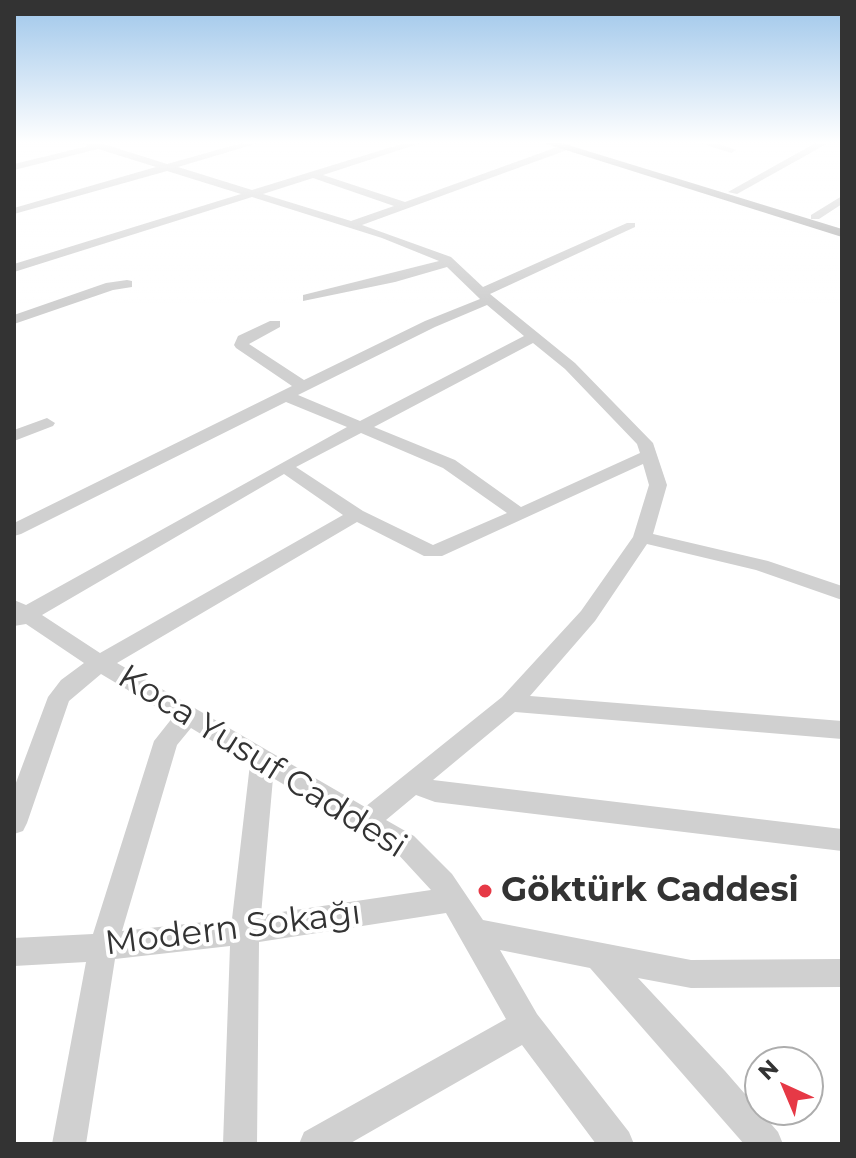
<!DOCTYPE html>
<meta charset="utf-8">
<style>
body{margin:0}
#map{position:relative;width:856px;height:1158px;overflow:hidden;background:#fff;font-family:Montserrat,sans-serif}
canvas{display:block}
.frame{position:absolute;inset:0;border:16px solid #333;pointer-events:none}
.north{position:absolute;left:744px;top:1046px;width:80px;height:80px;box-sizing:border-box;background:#fff;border:2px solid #adadad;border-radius:50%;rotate:316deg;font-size:22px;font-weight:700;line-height:32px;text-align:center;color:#333}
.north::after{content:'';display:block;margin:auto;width:28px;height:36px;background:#e63946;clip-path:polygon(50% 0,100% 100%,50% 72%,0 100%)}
</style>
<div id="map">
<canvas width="856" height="1158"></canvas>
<div class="frame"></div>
<div class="north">N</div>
</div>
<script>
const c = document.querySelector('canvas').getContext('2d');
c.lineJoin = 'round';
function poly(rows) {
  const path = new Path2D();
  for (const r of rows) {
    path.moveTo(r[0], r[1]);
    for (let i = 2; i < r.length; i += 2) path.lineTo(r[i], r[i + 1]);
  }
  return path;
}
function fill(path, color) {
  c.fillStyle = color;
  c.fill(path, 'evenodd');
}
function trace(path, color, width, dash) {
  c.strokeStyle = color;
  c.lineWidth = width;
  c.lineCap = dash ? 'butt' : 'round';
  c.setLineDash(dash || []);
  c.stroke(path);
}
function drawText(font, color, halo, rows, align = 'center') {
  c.font = font + ' Montserrat,sans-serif';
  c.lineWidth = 8;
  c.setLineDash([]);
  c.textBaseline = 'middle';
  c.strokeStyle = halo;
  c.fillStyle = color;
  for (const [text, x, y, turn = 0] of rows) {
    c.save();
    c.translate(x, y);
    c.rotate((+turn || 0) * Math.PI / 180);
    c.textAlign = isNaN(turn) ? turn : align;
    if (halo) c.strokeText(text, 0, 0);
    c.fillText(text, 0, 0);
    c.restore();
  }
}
const minor = poly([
 [78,141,94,141,167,164,249,141,265,141,178,167,252,190,411,141,427,141,323,175,405,202,560,146,563,141,573,141,567,150,362,225,451,257,483,287,627,223,635,223,635,227,490,294,575,363,653,443,667,485,653,534,768,561,842,586,842,600,756,570,647,544,595,621,530,696,842,721,842,739,515,712,433,780,842,829,842,851,435,802,416,795,386,820,414,836,452,874,483,920,691,960,842,959,842,987,691,988,638,978,725,1071,778,1132,783,1144,744,1144,590,968,500,950,537,1014,629,1132,634,1144,596,1144,522,1045,349,1144,299,1144,304,1132,506,1019,446,913,259,942,257,1144,223,1144,230,946,115,959,86,1144,52,1144,86,962,14,966,14,938,93,934,154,741,173,717,101,674,69,701,27,823,23,831,14,834,14,788,48,697,61,680,84,663,26,624,14,626,14,600,26,605,347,427,286,402,21,534,14,536,14,523,292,386,236,348,234,345,238,336,270,321,280,321,280,327,249,344,304,380,425,321,480,299,447,267,395,282,303,301,303,295,439,261,382,238,252,197,14,272,14,264,241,194,167,171,14,214,14,208,156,167,98,149,14,170,14,164,88,146,78,141],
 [313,178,394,206,351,221,263,194,313,178],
 [487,305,524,336,360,421,298,395,435,327,487,305],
 [533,343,565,369,637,444,640,453,521,507,455,460,374,427,533,343],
 [361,433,443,468,507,513,433,545,363,511,296,467,361,433],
 [643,464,649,485,633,537,581,611,502,697,365,807,117,663,357,522,424,556,442,556,643,464],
 [284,474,343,515,100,653,42,615,284,474],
 [191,728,250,764,232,919,122,931,177,745,191,728],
 [273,778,396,852,431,890,261,915,273,778],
 [694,141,711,141,736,150,731,153,694,141],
 [819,141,832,141,737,194,728,192,819,141],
 [842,196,842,204,819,219,811,219,811,215,842,196],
 [127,280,132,281,132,287,113,290,14,324,14,315,106,283,127,280],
 [47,418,55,423,53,426,14,441,14,430,47,418]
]);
const major = poly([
 [537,141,555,141,842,229,842,237,537,141]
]);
const markers = [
 [485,891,8,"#e63946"]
];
const nearStreetnames = [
 ["Koca Yusuf Caddesi",262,762,32],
 ["Modern Sokağı",233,929,-7]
];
const nearPoinames = [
 ["Göktürk Caddesi",501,891]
];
fill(minor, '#d0d0d0');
fill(major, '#ababab');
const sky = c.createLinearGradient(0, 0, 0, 303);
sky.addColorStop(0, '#9ec6ea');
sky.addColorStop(0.47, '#fff');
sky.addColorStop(1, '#ffffff00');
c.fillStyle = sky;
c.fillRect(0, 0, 856, 303);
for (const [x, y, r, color] of markers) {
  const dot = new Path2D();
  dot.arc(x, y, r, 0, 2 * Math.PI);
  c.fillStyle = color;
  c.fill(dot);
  trace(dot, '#fff', 3);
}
drawText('34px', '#333', '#fff', nearStreetnames);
drawText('bold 34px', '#333', '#fff', nearPoinames, 'left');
</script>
